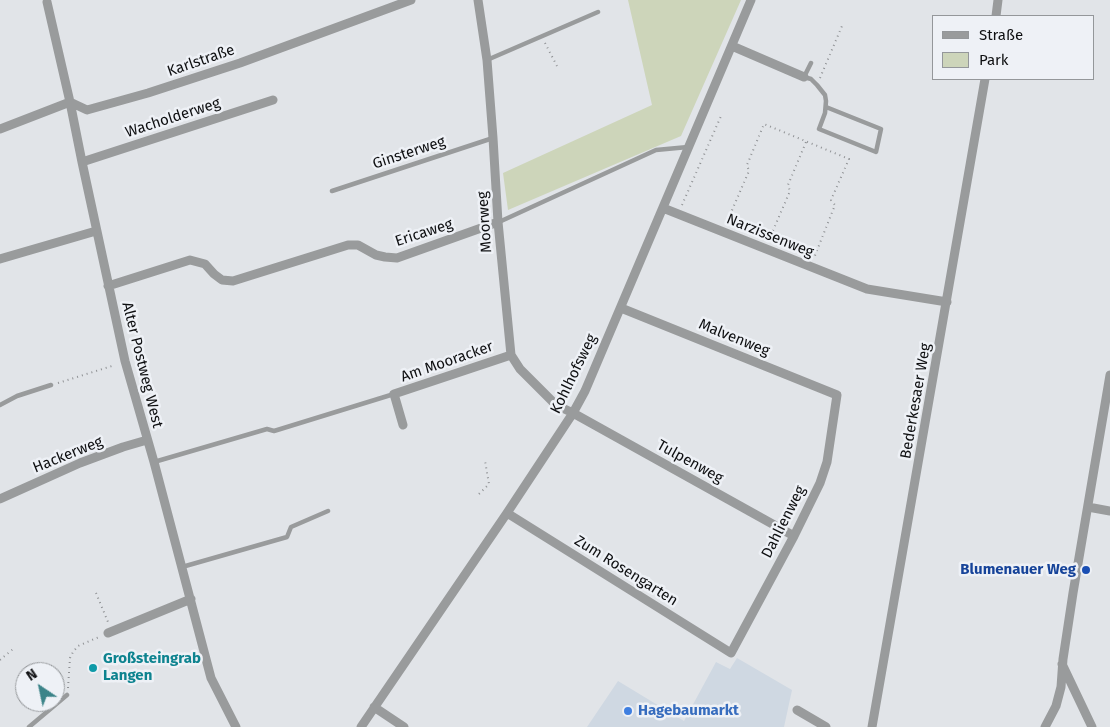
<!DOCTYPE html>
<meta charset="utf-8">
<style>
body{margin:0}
#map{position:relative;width:1110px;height:727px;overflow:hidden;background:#e1e4e8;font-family:"Fira Sans",sans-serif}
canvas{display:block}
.legend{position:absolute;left:932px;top:15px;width:162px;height:65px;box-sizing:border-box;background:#eef1f6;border:1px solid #94979a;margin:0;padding:6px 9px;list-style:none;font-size:15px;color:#0e0f11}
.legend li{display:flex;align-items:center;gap:10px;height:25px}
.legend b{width:25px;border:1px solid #94979a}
.north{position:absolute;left:15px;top:662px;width:50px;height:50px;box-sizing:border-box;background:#eef1f6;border:1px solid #94979a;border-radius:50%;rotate:326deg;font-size:14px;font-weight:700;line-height:20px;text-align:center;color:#0e0f11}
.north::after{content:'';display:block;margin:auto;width:18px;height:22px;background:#3c8489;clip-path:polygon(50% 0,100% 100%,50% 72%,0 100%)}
</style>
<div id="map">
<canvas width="1110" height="727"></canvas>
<ul class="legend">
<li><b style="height:6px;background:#999b9c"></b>Straße</li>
<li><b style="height:14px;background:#cdd5ba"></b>Park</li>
</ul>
<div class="north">N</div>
</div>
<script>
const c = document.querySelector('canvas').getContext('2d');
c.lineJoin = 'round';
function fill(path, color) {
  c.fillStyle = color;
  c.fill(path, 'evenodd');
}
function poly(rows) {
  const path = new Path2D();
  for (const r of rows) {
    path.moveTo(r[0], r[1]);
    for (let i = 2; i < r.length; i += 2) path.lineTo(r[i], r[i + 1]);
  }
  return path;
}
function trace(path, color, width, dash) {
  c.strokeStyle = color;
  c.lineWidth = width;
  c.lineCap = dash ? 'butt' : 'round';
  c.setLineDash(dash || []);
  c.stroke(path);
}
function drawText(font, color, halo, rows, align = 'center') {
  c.font = font + ' "Fira Sans",sans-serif';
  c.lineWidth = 5;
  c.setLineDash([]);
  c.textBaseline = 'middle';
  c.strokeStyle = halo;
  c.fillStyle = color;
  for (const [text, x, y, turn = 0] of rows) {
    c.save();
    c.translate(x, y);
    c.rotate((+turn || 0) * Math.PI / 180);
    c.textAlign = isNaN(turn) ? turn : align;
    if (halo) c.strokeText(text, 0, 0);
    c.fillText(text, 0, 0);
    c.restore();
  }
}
const built = poly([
 [737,658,792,690,784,727,587,727,618,681,684,721,716,662,730,669]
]);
const green = poly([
 [628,0,741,0,681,136,508,210,503,173,652,105]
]);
const path = poly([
 [545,43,558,68],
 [820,78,842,26],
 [682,205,721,116],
 [726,224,749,171,747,165,764,124,849,159,831,200,835,205,814,258],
 [769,240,790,191,788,185,806,142],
 [58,383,115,365],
 [479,494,489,484,485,461],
 [96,593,108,622],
 [0,660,13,649],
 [68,688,70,658,73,652,78,646,99,637]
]);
const service = poly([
 [487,60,598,12],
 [811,63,804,77,811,79,817,85,825,95,826,101,825,113,819,129,876,152,881,129,826,107],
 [332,191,493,138],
 [499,222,656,150,688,147],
 [0,405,17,396,51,385],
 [154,462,267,429,274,431,394,394],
 [182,567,287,537,291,527,328,511],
 [29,727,67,695]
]);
const minor = poly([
 [478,0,487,60,493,138,498,222,511,355,520,369,556,405,573,413,794,536],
 [47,2,70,102,82,162,125,361,154,462,211,678,236,727],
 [996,16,998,0],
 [732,46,804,77],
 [0,129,70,102,87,110,148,93,240,63,411,0],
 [82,162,273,100],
 [663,208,867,289,947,302],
 [0,259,96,231],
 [108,286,190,260,205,264,214,274,222,280,233,281,348,245,358,245,376,255,385,257,397,258,498,222],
 [403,425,394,394,511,355],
 [0,499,80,463,123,447,147,440],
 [1088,507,1110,511],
 [507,513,731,653,794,536,820,483,827,462,837,395,621,308],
 [108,633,191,599],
 [1062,664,1092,727],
 [374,707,404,727],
 [797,710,826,727],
 [361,727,507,513,573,413,585,391,751,0],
 [872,727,985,79],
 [1045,727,1056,706,1061,687,1063,659,1073,593,1110,375]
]);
const markers = [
 [1086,570,5,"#1a4fb4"],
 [93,668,5,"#0f9aa8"],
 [628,711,5,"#3f7fe0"]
];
const streetNames = [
 ["Karlstraße",201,61,-19],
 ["Wacholderweg",173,118,-18],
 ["Ginsterweg",409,153,-18],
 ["Moorweg",485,222,-94],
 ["Ericaweg",424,233,-18],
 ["Narzissenweg",770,236,22],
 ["Malvenweg",734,338,22],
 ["Am Mooracker",447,362,-19],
 ["Alter Postweg West",142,365,76],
 ["Kohlhofsweg",574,374,-64],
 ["Bederkesaer Weg",916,401,-80],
 ["Hackerweg",68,455,-22],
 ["Tulpenweg",690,462,29],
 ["Dahlienweg",784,522,-63],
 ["Zum Rosengarten",626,571,32]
];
const transitNames = [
 ["Blumenauer Weg",1076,570]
];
const cultureNames = [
 ["Großsteingrab",103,659],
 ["Langen",103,676]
];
const shopNames = [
 ["Hagebaumarkt",638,711]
];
fill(built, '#cfd8e2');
fill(green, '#cdd5ba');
trace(path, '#909295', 2, [1, 4]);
trace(service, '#999b9c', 4.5);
trace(minor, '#999b9c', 9);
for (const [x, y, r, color] of markers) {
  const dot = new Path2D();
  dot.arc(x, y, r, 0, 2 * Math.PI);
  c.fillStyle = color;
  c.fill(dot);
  trace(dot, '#eef1f6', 2);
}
drawText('15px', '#0e0f11', '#eef1f6', streetNames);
drawText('bold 15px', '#164399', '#eef1f6', transitNames, 'right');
drawText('bold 15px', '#0d838f', '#eef1f6', cultureNames, 'left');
drawText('bold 15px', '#366cbe', '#eef1f6', shopNames, 'left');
</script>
